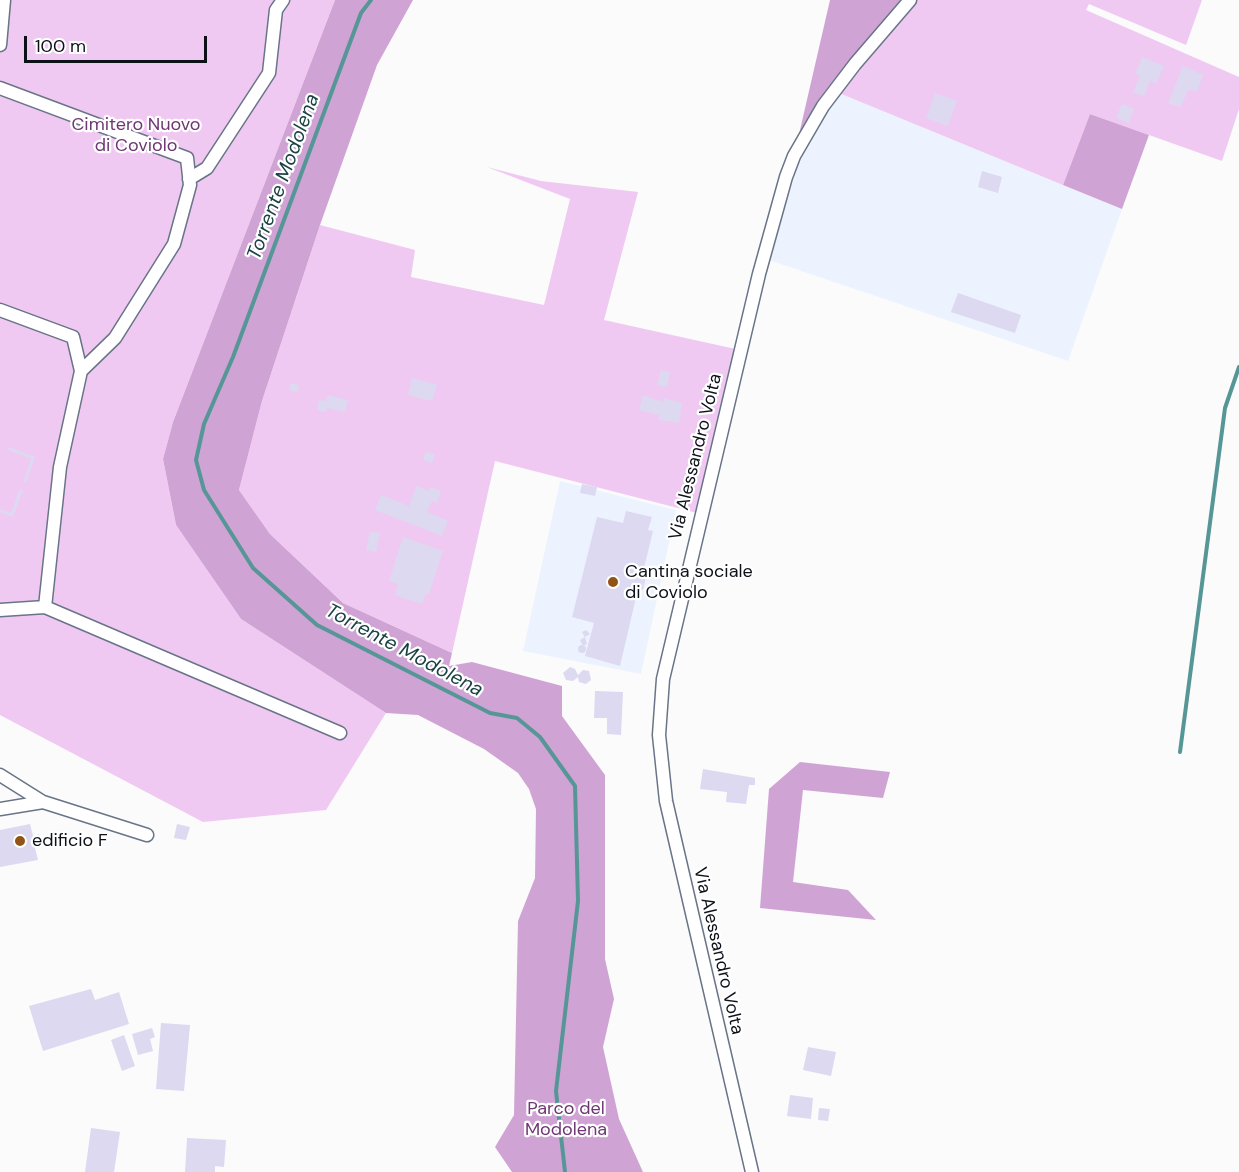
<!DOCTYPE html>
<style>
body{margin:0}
#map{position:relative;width:1239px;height:1172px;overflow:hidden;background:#fbfbfb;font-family:"DM Sans",sans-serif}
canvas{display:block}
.scale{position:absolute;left:24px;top:36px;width:183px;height:27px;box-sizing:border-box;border:3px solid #0d1219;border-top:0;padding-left:8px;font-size:18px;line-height:21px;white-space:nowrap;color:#0d1219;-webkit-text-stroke:4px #fff;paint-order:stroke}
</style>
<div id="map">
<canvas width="1239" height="1172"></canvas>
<div class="scale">100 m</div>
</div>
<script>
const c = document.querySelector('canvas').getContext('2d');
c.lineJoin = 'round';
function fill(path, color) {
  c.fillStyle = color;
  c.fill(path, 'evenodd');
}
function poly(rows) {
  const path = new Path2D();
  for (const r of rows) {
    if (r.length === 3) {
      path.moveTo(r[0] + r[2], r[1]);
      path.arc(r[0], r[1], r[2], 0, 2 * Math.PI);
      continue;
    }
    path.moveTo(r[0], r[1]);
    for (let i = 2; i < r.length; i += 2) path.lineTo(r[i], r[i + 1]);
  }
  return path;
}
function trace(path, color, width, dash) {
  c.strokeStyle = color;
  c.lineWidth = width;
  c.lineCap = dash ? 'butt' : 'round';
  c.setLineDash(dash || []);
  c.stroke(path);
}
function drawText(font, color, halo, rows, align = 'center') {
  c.font = font + ' "DM Sans",sans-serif';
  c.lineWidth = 4.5;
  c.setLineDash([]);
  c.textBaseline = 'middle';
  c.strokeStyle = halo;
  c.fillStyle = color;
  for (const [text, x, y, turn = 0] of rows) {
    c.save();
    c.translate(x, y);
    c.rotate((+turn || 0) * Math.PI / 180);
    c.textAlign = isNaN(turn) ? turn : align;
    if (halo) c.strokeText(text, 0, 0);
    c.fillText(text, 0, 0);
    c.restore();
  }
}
const built = poly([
 [834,91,1122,209,1068,361,769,260,798,165,830,109,823,106],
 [560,481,676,510,641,674,523,651]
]);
const green = poly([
 [0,0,335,0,173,422,163,459,176,525,241,619,386,713,326,810,203,822,0,715],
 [911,0,1202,0,1186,45,1089,4,1086,10,1239,77,1239,109,1222,161,1090,114,1063,185,834,91],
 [487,167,541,181,638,192,604,320,740,350,701,514,495,461,452,653,343,603,270,534,239,490,262,401,320,225,415,250,411,277,544,305,570,199]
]);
const forest = poly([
 [335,0,413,0,377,65,320,225,262,401,239,490,270,534,343,603,452,653,449,666,472,662,562,686,562,716,605,775,605,959,614,999,603,1047,619,1119,643,1172,512,1172,495,1147,514,1115,518,921,535,878,536,809,529,789,518,773,484,749,418,715,386,713,241,619,176,525,163,459,173,422],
 [830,0,910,0,834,91,794,156],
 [1090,114,1149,135,1122,209,1063,185],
 [800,762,890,772,883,798,803,790,793,882,848,890,876,920,760,908,769,789]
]);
const stream = poly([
 [371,0,361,13,233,357,204,424,196,460,204,490,253,568,317,625,490,713,517,718,540,737,575,786,578,901,556,1091,565,1172],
 [1180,752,1225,408,1239,367]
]);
const building = poly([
 [1142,57,1164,66,1156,84,1150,81,1144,96,1133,92,1140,76,1135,74],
 [1183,66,1203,75,1197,92,1189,89,1180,107,1168,103],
 [935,93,957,101,948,126,926,118],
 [1122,104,1134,109,1129,123,1116,118],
 [982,171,1002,177,998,193,978,187],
 [958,293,1021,315,1015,333,951,312],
 [661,370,670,372,667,387,657,385],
 [412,378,437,385,432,401,408,395],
 [291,383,299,385,298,392,289,390],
 [328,395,348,400,345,412,327,408,326,412,317,410,319,400,326,401],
 [643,395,663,402,664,398,682,403,679,423,659,420,659,415,639,410],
 [9,447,35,457,26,483,23,482,31,459,8,450],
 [426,451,435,455,432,463,423,460],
 [582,484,597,487,595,496,580,493],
 [416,486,429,491,430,487,441,491,437,503,432,501,427,512,448,521,442,536,375,510,381,495,409,506],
 [20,489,23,490,13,517,0,512,0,509,11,513],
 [626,511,652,517,648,530,653,531,643,572,647,573,643,590,638,589,620,666,585,656,594,623,572,617,597,517,623,523],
 [370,531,380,533,376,552,366,550],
 [403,537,443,551,429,594,426,593,422,604,395,595,398,584,389,581],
 [586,630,590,634,585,637,587,644,583,646,580,640,585,637,582,632],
 [582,649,4],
 [570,667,575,669,578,675,583,670,589,671,591,680,586,684,579,682,578,677,573,681,566,680,563,673],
 [595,691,623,692,621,735,607,734,607,718,594,718],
 [703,769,755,778,755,785,749,785,746,804,726,802,727,792,700,789],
 [30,824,33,836,39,834,41,846,35,848,38,860,0,867,0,830],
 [177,824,190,827,186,840,174,838],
 [91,989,95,1000,119,992,129,1024,43,1051,29,1006],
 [161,1023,190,1025,184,1091,156,1089],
 [152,1028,155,1037,150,1039,153,1051,138,1055,132,1034],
 [124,1035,135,1066,122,1071,111,1040],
 [808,1047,836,1052,831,1076,803,1070],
 [790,1095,813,1098,811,1119,787,1116],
 [819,1108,830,1109,828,1121,818,1120],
 [91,1128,120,1132,114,1172,85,1172],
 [187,1138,226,1140,224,1167,215,1166,215,1172,185,1172]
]);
const minor = poly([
 [0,45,4,0],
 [0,88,187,158,190,185,174,244,115,338,81,371],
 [189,179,207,168,269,73,276,10,283,0],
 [0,310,73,337,81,371,60,467,45,607],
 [0,610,45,607,340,733],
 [0,775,43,802,147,835],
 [0,809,43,802],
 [752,1172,666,801,659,735,663,679,759,274,786,177,794,156,823,106,855,64,910,0]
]);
const markers = [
 [613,582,6,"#915416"],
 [20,841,6,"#915416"]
];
const parkNames = [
 ["Cimitero Nuovo",136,125],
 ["di Coviolo",136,146],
 ["Parco del",566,1109],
 ["Modolena",566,1130]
];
const streetNames = [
 ["Via Alessandro Volta",696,457,-76],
 ["Via Alessandro Volta",718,951,77]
];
const poiNames = [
 ["Cantina sociale",625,572],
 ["di Coviolo",625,593],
 ["edificio F",32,841]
];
const waterNames = [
 ["Torrente Modolena",284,177,-70],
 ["Torrente Modolena",404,651,28]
];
fill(built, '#ecf3ff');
fill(green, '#f0c9f3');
fill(forest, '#d0a3d5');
trace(stream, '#569696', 4);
fill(building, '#dcd9f1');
trace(minor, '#687487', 15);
trace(minor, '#fff', 12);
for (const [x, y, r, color] of markers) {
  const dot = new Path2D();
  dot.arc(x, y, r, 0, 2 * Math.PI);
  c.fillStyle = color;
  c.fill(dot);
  trace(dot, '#fff', 2);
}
drawText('18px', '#6e3774', '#fff', parkNames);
drawText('18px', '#0d1219', '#fff', streetNames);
drawText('18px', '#0d1219', '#fff', poiNames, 'left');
drawText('italic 20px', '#194342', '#fff', waterNames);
</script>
